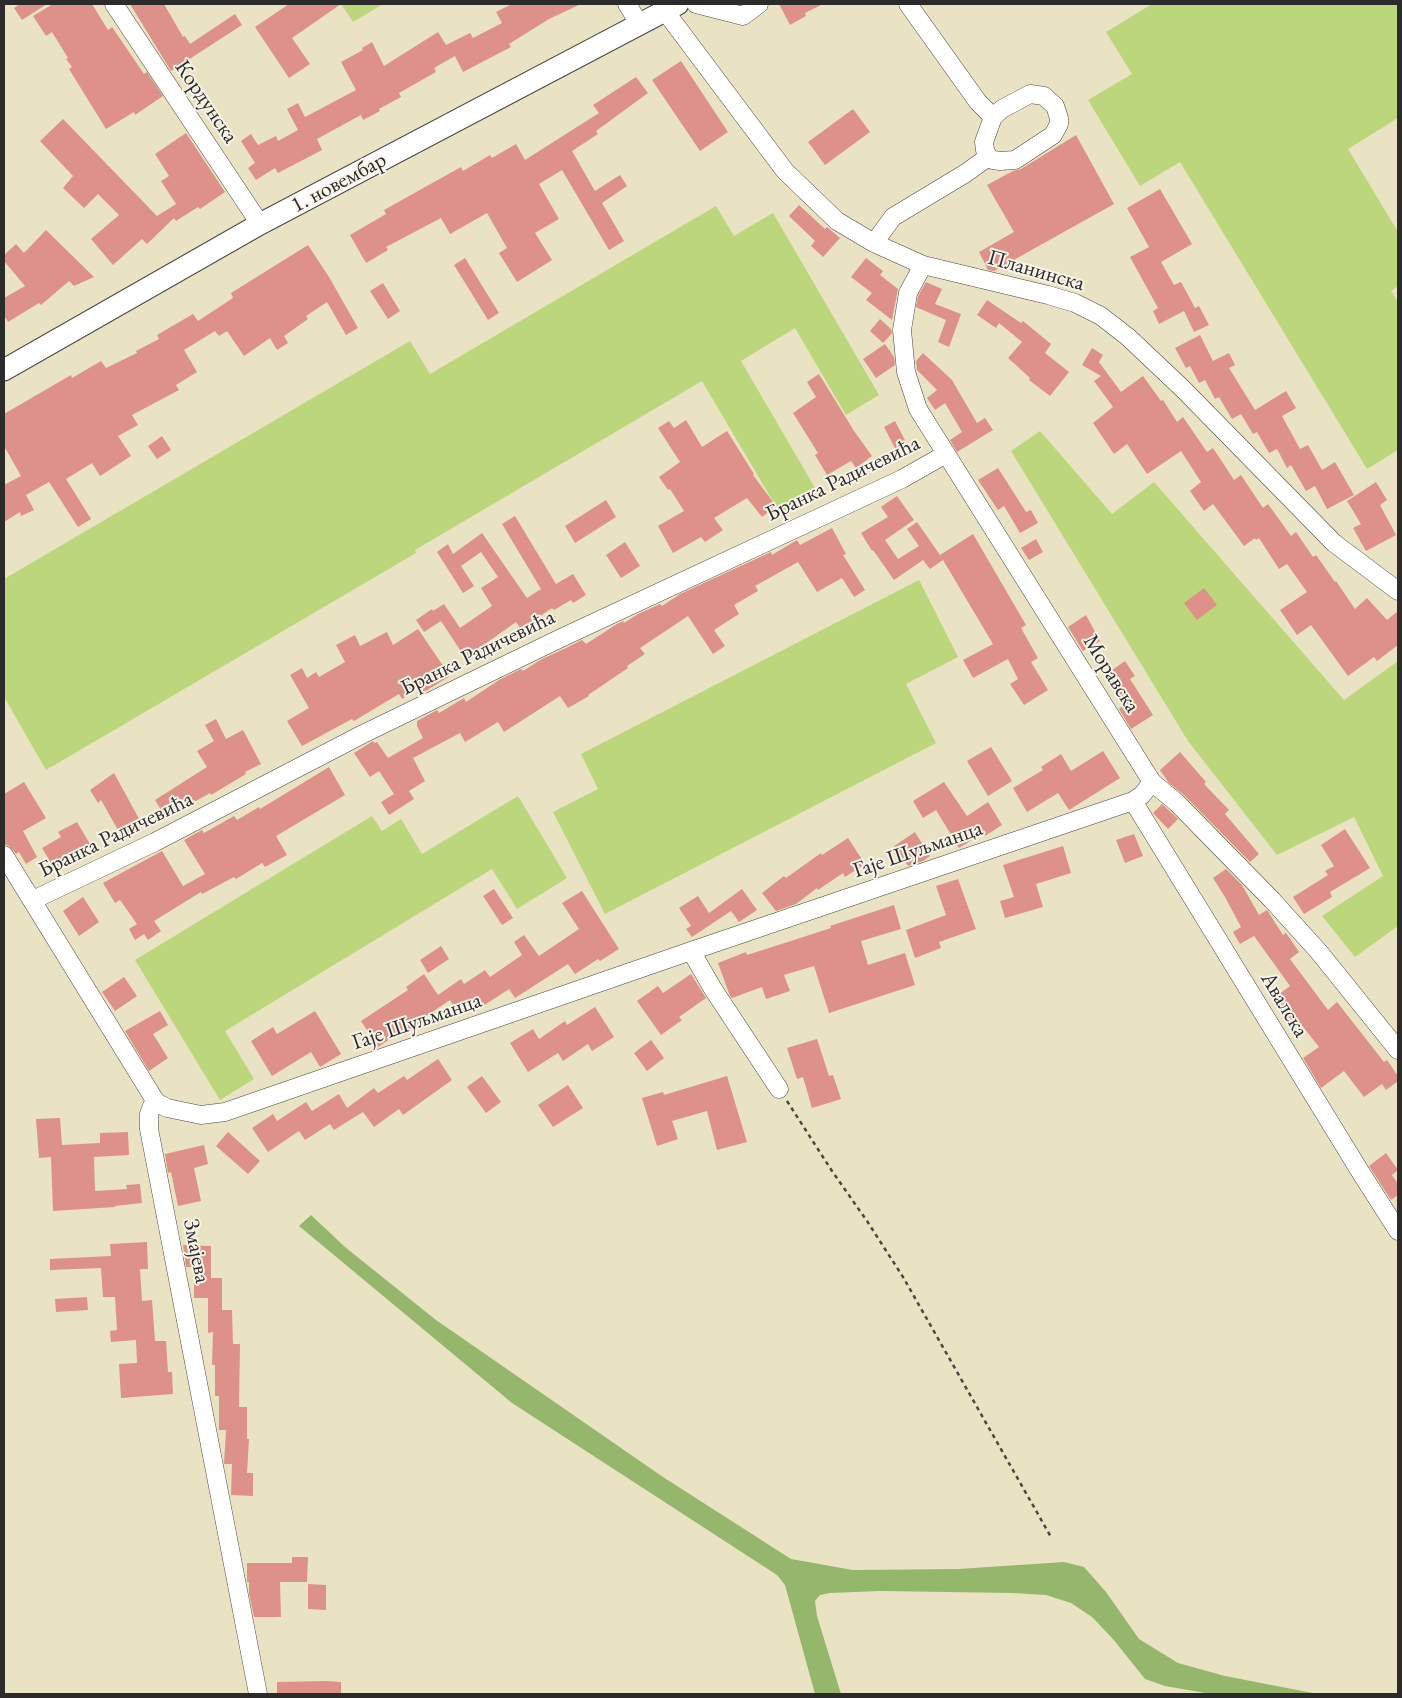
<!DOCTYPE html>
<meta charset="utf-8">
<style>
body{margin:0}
#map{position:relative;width:1402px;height:1698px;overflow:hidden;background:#eae3c3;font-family:"EB Garamond",serif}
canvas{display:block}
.frame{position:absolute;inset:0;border:5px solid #2b2b2b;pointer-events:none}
</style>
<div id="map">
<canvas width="1402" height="1698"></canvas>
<div class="frame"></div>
</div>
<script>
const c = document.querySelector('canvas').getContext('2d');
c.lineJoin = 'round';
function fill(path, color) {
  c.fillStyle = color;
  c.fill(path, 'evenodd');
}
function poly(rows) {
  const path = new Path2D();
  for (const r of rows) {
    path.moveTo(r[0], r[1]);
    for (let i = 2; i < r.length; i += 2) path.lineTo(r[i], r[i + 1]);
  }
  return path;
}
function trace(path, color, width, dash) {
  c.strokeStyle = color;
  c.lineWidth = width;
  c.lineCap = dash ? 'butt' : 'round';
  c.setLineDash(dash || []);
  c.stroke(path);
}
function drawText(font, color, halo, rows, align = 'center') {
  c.font = font + ' "EB Garamond",serif';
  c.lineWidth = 4;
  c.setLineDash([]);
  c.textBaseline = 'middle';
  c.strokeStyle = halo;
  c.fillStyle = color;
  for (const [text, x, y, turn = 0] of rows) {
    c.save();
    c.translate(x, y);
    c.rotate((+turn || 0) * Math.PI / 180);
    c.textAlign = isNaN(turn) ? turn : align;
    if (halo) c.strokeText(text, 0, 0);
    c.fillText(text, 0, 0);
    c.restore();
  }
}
const green = poly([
 [341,4,383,4,353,22],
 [1152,4,1398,4,1398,118,1348,149,1398,232,1398,286,1391,291,1398,302,1398,450,1367,469,1180,162,1140,186,1088,100,1132,74,1106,32],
 [716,206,734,236,773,213,879,395,846,415,795,328,741,361,818,493,781,515,702,381,415,550,416,553,46,770,4,697,4,579,410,341,430,374],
 [1040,431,1112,514,1154,482,1344,700,1398,661,1398,926,1355,957,1322,916,1383,876,1354,817,1277,855,1188,741,1011,451],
 [919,580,958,657,906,684,936,743,605,914,553,812,598,789,581,754],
 [518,796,567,878,517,909,492,869,225,1031,254,1079,220,1100,135,960,372,816,382,831,401,819,422,854]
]);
const forest = poly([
 [311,1215,345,1247,436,1320,663,1477,791,1559,853,1570,958,1569,1064,1562,1084,1567,1106,1592,1139,1639,1178,1663,1225,1676,1318,1694,1211,1694,1165,1686,1145,1679,1113,1639,1092,1617,1071,1603,1046,1595,1013,1593,880,1591,830,1593,820,1595,815,1601,817,1616,841,1694,815,1694,785,1585,777,1575,512,1403,299,1226]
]);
const building = poly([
 [20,4,47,4,22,20,14,8],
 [53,4,92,4,108,30,112,27,144,74,147,72,163,96,135,115,134,112,106,129,69,69,72,67,66,59,68,58,52,32,46,36,33,16],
 [130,4,164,4,183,37,185,36,190,44,235,14,242,25,171,71],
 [289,4,341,4,292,38,310,64,289,78,255,27],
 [512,4,581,4,549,19,509,44,511,47,463,72,455,56,434,68,436,72,399,93,401,97,379,109,380,111,363,120,361,115,317,139,322,150,278,173,275,168,256,180,248,168,255,163,241,141,251,134,258,145,276,136,278,141,298,130,287,109,298,103,305,117,356,90,341,62,363,50,362,48,372,42,384,66,438,32,446,45,470,33,473,38,502,23,496,12],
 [779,4,823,4,805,13,806,16,790,25],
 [681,61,728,132,700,151,652,80],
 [636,77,648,93,596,131,598,134,572,151,595,191,620,175,627,186,602,203,624,241,609,250,562,170,539,184,559,219,535,233,552,260,517,282,499,253,507,248,487,213,450,234,441,218,386,247,388,250,366,263,350,235,386,214,384,210,461,167,463,171,490,155,492,158,516,144,525,160,599,113,593,105],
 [853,109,870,132,825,165,808,142],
 [63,119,157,216,176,204,161,181,169,176,155,154,186,133,225,192,200,209,198,207,176,221,174,218,147,244,142,239,113,265,91,239,119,215,98,194,84,208,63,188,73,176,40,141],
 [1076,135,1114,204,994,271,988,270,979,252,1014,232,987,185,1013,171,1021,169],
 [1160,189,1192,244,1161,262,1174,285,1181,282,1195,308,1199,306,1209,325,1194,332,1184,311,1159,324,1153,311,1158,308,1130,257,1149,247,1127,208],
 [799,205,825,229,827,227,840,238,823,257,811,246,815,241,789,216],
 [46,230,94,277,74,286,69,281,41,305,39,303,8,322,4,315,4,298,25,286,4,261,4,255,16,244,24,253],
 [308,245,329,277,358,328,346,335,327,302,306,316,308,319,284,336,288,343,277,350,270,338,244,356,227,331,219,336,215,331,184,350,197,372,176,385,179,390,132,415,138,425,118,436,131,456,100,476,92,463,66,479,91,519,78,527,49,482,26,495,34,510,21,516,20,512,4,522,4,485,21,476,4,446,4,414,71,375,72,378,101,361,106,368,137,353,136,351,159,339,157,335,193,314,198,321,233,298,231,293],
 [465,258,499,313,488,320,454,265],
 [866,258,883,271,880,275,898,289,892,320,866,300,872,293,851,277],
 [926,282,942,289,935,304,961,314,949,347,938,342,946,320,916,307,918,296],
 [383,283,400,311,388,319,370,291],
 [987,300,1021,323,1023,321,1051,344,1045,353,1069,372,1050,396,1029,380,1030,378,1008,358,1022,342,999,323,996,328,977,315],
 [880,319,891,329,892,333,883,343,870,331],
 [1200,335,1213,361,1229,353,1235,365,1229,368,1255,410,1286,391,1296,408,1282,416,1300,449,1308,445,1322,470,1335,462,1354,495,1327,509,1315,486,1306,491,1291,465,1287,468,1277,449,1269,453,1257,432,1253,434,1241,414,1232,419,1219,397,1215,399,1205,380,1199,383,1190,366,1186,368,1175,348],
 [885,344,894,357,895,365,876,378,863,359],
 [1092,348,1103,355,1099,362,1121,392,1143,376,1161,401,1163,400,1177,422,1183,417,1207,452,1213,448,1234,480,1241,475,1263,508,1268,504,1291,536,1296,532,1313,557,1316,555,1335,582,1336,581,1355,609,1367,598,1387,620,1398,611,1398,645,1377,661,1374,657,1348,676,1311,625,1297,635,1280,610,1307,592,1287,564,1279,569,1259,538,1256,540,1255,538,1244,546,1213,504,1204,511,1190,491,1201,482,1181,451,1147,474,1127,444,1114,454,1093,423,1113,407,1094,381,1101,376,1082,365],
 [923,353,952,380,977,423,985,418,993,430,957,452,950,440,962,432,945,403,935,410,927,398,937,390,917,370,916,361],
 [819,374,854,431,872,456,856,468,851,461,827,475,815,455,818,453,793,413,816,397,807,382],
 [686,420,702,447,727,431,754,474,753,475,776,506,762,517,747,498,714,518,723,530,705,542,701,537,673,553,658,526,684,511,670,489,668,490,659,477,680,462,658,428,669,421,674,428],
 [895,421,908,446,897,452,884,427],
 [162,436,171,450,157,459,148,446],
 [998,468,1026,512,1031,510,1038,523,1020,533,1004,506,998,510,978,480],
 [1376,482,1387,500,1380,505,1396,535,1366,551,1353,528,1361,524,1347,501],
 [897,496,914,520,885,540,898,559,919,546,907,529,917,522,940,555,973,534,1026,625,1021,628,1038,658,1031,662,1048,690,1024,705,1010,684,1018,679,1008,659,973,678,963,660,993,644,943,560,930,569,923,560,894,580,873,550,872,551,861,533,888,517,881,507],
 [606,500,616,517,575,543,565,526],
 [515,516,556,584,573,574,586,595,573,603,571,600,554,610,552,608,521,629,516,622,475,651,476,653,466,659,441,621,424,632,416,620,432,609,433,611,444,604,460,628,492,606,481,588,498,577,481,552,461,566,474,586,463,593,437,552,448,544,453,554,482,533,527,598,541,589,502,524],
 [832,528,846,554,843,555,865,590,854,597,842,578,817,592,798,562,755,586,758,591,734,605,739,614,714,630,725,646,713,654,688,616,640,648,645,654,627,666,628,668,588,695,589,696,568,708,560,696,504,732,498,722,465,742,460,733,413,758,425,781,409,791,414,799,389,815,381,802,394,794,379,771,370,777,354,753,373,741,374,743,377,742,388,758,423,738,417,726,417,721,437,710,439,713,464,698,466,702,499,680,521,669,523,671,542,659,566,648,582,640,586,644,617,624,623,621,624,623,638,614,660,604,662,606,680,594,771,552,772,555,797,540,800,545],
 [1036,539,1043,552,1029,560,1021,548],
 [625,542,640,566,621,578,606,555],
 [1204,588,1217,605,1197,620,1184,603],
 [1086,615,1100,641,1083,651,1068,627],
 [418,629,450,676,424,692,421,687,402,699,399,694,354,721,352,719,302,746,287,721,309,708,290,675,302,668,307,678,316,672,319,677,345,662,336,645,355,635,360,646,387,632,393,645],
 [1125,661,1135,676,1130,679,1153,715,1131,729,1119,709,1125,704,1105,675],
 [216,719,226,739,243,730,261,764,245,772,246,774,211,795,210,793,166,818,155,800,207,767,197,751,214,741,205,725],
 [991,747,1012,781,988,796,967,761],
 [1103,751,1120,778,1069,810,1058,793,1027,812,1013,788,1043,770,1041,767,1061,754,1071,771],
 [1180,752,1206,782,1204,784,1229,810,1225,814,1259,854,1250,862,1185,796,1169,783,1160,770],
 [329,767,345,795,276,836,287,855,265,867,262,863,236,879,234,877,202,894,201,892,154,921,161,931,148,940,144,934,135,940,129,929,137,924,120,900,115,903,103,883,162,851,183,886,205,874,184,840,202,830,204,833,234,816,237,820,259,807,260,809],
 [114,773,143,826,122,837,101,800,98,803,90,790],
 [24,782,46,818,23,831,37,857,26,864,19,852,16,854,9,846,4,844,4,794],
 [944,782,967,816,988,802,1002,825,985,836,983,833,959,848,936,810,923,818,913,801],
 [1162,804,1178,819,1168,829,1153,813],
 [77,822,90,844,67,857,69,859,54,868,42,848,61,837,58,832],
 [1345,829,1370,868,1330,892,1332,897,1304,914,1293,897,1328,875,1325,871,1334,866,1321,845],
 [915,832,930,856,923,861,908,866,894,846],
 [1134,834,1143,856,1125,863,1116,840],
 [848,838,865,864,845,877,843,873,818,890,817,888,796,904,776,911,762,893,784,876,786,878,821,853,822,855],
 [1063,846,1071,873,1036,884,1043,907,1005,918,1000,901,1014,897,1003,865],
 [1226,869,1242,885,1259,915,1267,910,1283,935,1286,933,1299,952,1290,959,1328,1010,1337,1002,1384,1062,1387,1060,1398,1076,1398,1081,1386,1090,1382,1084,1364,1097,1344,1071,1321,1088,1303,1058,1319,1047,1296,1018,1292,1021,1274,998,1290,986,1254,936,1240,944,1233,932,1241,927,1225,897,1213,878],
 [958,879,976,929,939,942,941,948,915,958,906,930,946,915,936,886],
 [494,889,513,918,502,925,483,896],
 [742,889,757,910,739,922,731,911,692,937,686,929,691,926,679,908,698,896,709,913],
 [582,891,619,949,600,961,598,959,575,974,568,964,515,998,509,989,483,1006,477,997,457,1011,450,1000,422,1019,424,1022,405,1035,402,1031,378,1047,361,1021,408,990,406,987,424,974,438,995,461,979,464,984,485,970,490,977,522,955,514,942,524,935,539,956,579,929,562,903],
 [83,897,99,922,79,936,63,911],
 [894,905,901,929,861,941,868,965,905,953,915,985,829,1013,814,966,784,975,790,991,766,999,762,987,732,998,730,996,718,963,746,952,747,955,797,939,831,928,830,926],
 [441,946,449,959,428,973,420,960],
 [691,974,706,998,679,1017,682,1020,661,1035,637,1001,658,986,663,993],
 [124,977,137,996,115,1011,102,992],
 [595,1007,614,1037,592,1051,588,1044,563,1061,558,1053,528,1072,510,1043,533,1029,539,1039,565,1021,567,1025],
 [160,1011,168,1025,153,1034,168,1058,149,1071,125,1031],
 [315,1011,341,1054,320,1067,311,1052,272,1076,251,1041,273,1027,277,1034],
 [817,1039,829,1076,833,1075,841,1099,812,1108,803,1077,797,1079,787,1048],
 [651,1040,664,1058,647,1071,634,1053],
 [438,1059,452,1080,403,1115,399,1109,374,1127,363,1112,334,1130,330,1124,305,1140,299,1131,268,1152,252,1128,273,1114,277,1121,306,1102,312,1111,339,1094,347,1108,374,1088,378,1093,404,1076,407,1080],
 [482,1076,501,1102,486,1113,467,1087],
 [727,1076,747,1142,717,1150,707,1111,672,1121,678,1139,657,1146,642,1098,663,1092,664,1095],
 [568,1085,583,1108,553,1127,538,1105],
 [60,1118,62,1145,100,1143,100,1133,128,1132,129,1155,94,1157,95,1191,127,1189,126,1185,140,1184,142,1203,115,1206,115,1207,53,1211,51,1157,39,1158,36,1119],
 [228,1132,260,1161,248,1174,216,1146],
 [204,1145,208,1164,194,1168,201,1201,178,1206,171,1172,168,1173,165,1154],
 [1386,1153,1398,1170,1392,1175,1398,1184,1398,1195,1391,1200,1369,1166],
 [147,1242,148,1269,140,1269,142,1301,152,1300,155,1341,166,1341,168,1372,172,1372,173,1394,121,1398,119,1364,137,1363,136,1340,111,1342,110,1331,117,1330,115,1297,103,1297,101,1268,50,1270,50,1259,111,1256,110,1244],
 [183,1245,211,1246,211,1278,222,1278,222,1310,232,1310,233,1344,240,1344,239,1407,247,1407,247,1439,249,1439,247,1473,253,1473,253,1496,231,1495,232,1464,224,1464,226,1430,219,1430,219,1396,215,1396,215,1365,212,1365,213,1332,208,1333,208,1298,194,1298,194,1267,186,1267],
 [87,1297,88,1310,56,1312,55,1299],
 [292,1557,308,1557,307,1582,280,1582,281,1617,254,1617,249,1593,249,1582,247,1582,247,1563,292,1563],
 [308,1584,326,1585,326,1610,308,1609],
 [326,1681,341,1682,341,1694,277,1694,277,1682]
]);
const path = poly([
 [787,1101,832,1171,867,1221,903,1277,1051,1537]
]);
const minor = poly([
 [114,4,260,224],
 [627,4,640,25],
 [696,4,743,16,759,4],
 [908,4,978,102,993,117],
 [665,11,785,171,837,221,874,243,923,265,1048,295,1075,303,1101,316,1128,337,1183,389,1334,543,1398,591],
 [1030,94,1044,96,1055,106,1059,118,1059,124,1053,135,1015,160,1000,161,993,160,988,157,985,150,984,142,993,117,1002,109,1030,94],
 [874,243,893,217,966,173,988,157],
 [923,265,908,293,902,330,906,372,918,409,1152,782,1177,803,1272,900,1319,952,1398,1050],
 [1133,801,1361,1173,1398,1231],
 [4,855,156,1102,167,1108,201,1115,225,1112,691,951,1133,801,1142,795,1152,782],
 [33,900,155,842,363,734,561,638,902,479,946,454],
 [691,951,713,989,779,1089],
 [156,1102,152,1106,149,1114,149,1129,258,1694]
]);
const major = poly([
 [4,370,260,224,678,4]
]);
const streetNames = [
 ["Кордунска",206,102,56],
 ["1. новембар",339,183,-28],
 ["Планинска",1036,271,16],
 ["Бранка Радичевића",843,479,-26],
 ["Бранка Радичевића",478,653,-26],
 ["Моравска",1111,674,58],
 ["Бранка Радичевића",116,835,-26],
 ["Гаје Шуљманца",918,850,-19],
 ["Авалска",1284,1005,59],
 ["Гаје Шуљманца",417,1022,-19],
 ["Змајева",196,1251,79]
];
fill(green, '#bcd67c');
fill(forest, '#95b76c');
fill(building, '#dd9189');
trace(minor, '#484742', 19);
trace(major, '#484742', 23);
trace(path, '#484742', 2.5, [4, 4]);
trace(minor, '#fff', 18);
trace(major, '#fff', 21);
drawText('22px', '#2b2b2b', '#f7f3e8', streetNames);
</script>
